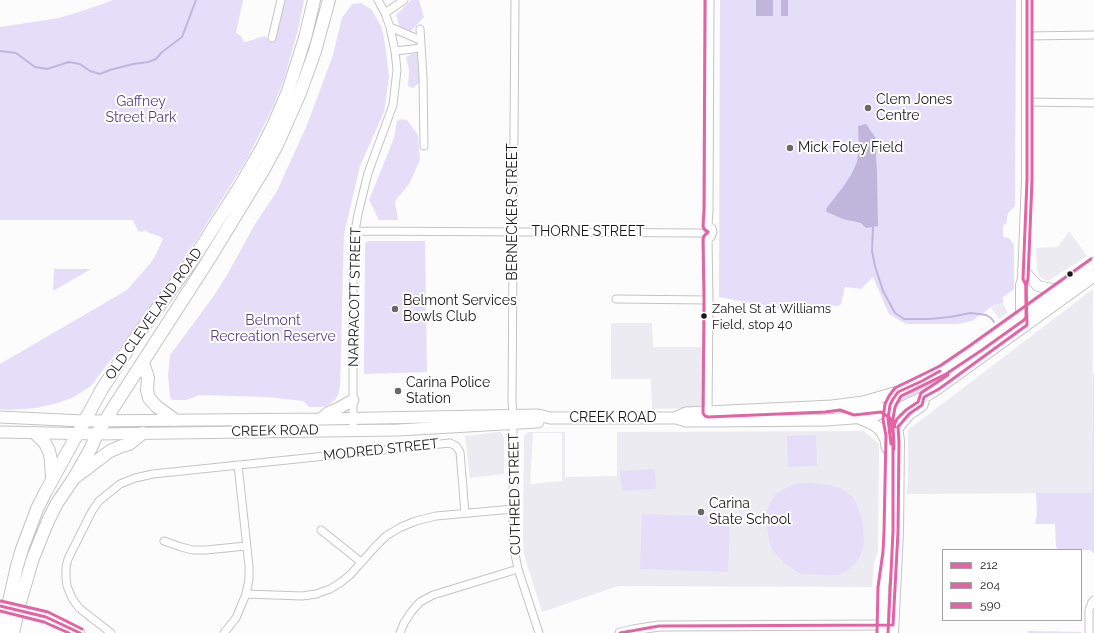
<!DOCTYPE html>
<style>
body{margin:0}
#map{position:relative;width:1094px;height:633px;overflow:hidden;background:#fcfcfd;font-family:Raleway,sans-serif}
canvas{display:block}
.legend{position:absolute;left:942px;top:549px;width:140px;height:72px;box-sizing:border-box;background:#fff;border:1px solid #a3a3a3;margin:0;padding:5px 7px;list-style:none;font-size:12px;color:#19181a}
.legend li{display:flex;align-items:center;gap:8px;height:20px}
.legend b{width:20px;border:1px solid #a3a3a3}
</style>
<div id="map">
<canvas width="1094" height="633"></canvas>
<ul class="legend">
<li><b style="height:5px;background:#e463a4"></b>212</li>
<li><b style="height:5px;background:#e463a4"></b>204</li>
<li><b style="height:5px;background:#e463a4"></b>590</li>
</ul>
</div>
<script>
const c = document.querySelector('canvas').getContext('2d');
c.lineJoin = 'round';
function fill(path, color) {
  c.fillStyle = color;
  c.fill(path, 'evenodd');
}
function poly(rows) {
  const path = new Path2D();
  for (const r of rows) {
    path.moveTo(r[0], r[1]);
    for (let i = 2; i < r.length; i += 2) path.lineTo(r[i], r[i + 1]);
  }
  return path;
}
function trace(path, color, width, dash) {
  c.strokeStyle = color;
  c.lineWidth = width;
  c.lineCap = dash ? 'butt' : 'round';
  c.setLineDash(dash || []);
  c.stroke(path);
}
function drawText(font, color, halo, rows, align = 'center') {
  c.font = font + ' Raleway,sans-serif';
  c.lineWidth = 4;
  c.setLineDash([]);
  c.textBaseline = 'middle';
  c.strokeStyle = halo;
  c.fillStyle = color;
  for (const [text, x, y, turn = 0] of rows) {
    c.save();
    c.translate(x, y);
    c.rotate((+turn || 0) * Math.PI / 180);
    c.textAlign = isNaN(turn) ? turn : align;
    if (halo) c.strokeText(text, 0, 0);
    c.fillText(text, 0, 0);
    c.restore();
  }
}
const built = poly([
 [1069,231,1087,256,1050,280,1046,280,1043,279,1039,276,1037,270,1036,248,1058,247],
 [1093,289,1092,493,906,494,908,484,908,430],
 [1003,303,1008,313,999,319,991,308,994,305],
 [611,323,652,323,653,347,704,347,703,402,701,405,698,407,694,408,652,409,651,379,611,379],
 [864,431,879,444,878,551,874,563,872,587,618,586,542,612,524,555,523,539,524,435,529,432,565,432,565,477,617,476,617,432],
 [533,433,562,433,562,481,530,484],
 [498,432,501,432,503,435,504,438,504,474,470,478,465,436]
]);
const green = poly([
 [113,0,243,0,236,33,241,36,244,42,246,42,264,36,266,37,266,38,274,40,284,0,303,0,304,1,298,30,284,79,272,109,247,159,199,236,154,303,91,386,72,398,54,404,36,408,10,410,0,409,0,364,127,290,153,260,163,239,159,236,149,233,145,230,142,232,138,231,133,220,0,220,0,27,59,18,88,9],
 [411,0,419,0,424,17,410,32,400,29,396,15],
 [720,0,1016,0,1015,206,1008,213,1006,224,1003,225,1003,237,1009,238,1014,245,1014,289,1003,297,1003,303,994,305,972,321,957,324,906,324,889,314,873,277,861,289,845,287,841,304,838,306,829,305,819,307,809,314,803,310,801,313,719,297],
 [361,3,372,10,382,28,385,44,389,77,384,112,360,166,344,234,342,309,340,386,338,395,335,400,328,405,321,407,309,407,303,401,268,397,199,395,186,400,173,400,170,397,168,375,170,355,213,297,227,275,255,224,277,191,307,125,333,55,342,18,352,4],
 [418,53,420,82,413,88,408,86,409,70,406,57,412,54],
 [402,119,407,120,418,135,420,160,409,184,395,201,398,220,379,220,369,200,394,138,397,121],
 [369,241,425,241,427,372,364,374,365,245,366,242],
 [54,269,91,269,53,291],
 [971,358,941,384,897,404,902,398,909,394,937,379],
 [1093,374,1094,374,1094,553,1093,553,1090,550,1058,550,1056,547,1055,524,1035,524,1037,514,1036,493,1092,493],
 [816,435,817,466,788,467,787,436],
 [655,469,656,489,622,491,620,471],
 [799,483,811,483,829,485,842,489,853,497,858,507,863,522,864,545,861,554,855,564,846,572,838,575,827,575,801,574,786,565,772,550,769,541,766,521,767,511,771,501,775,495,782,490,790,486],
 [642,514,730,517,728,572,640,569],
 [1028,631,1081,632,1081,633,1028,633]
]);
const water = poly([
 [756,0,773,0,773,16,756,16],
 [781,0,788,0,788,16,781,16],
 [866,124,877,140,876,156,877,172,878,226,866,228,861,223,843,219,827,212,826,209,843,187,851,175,857,162,859,148,858,126]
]);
const stream = poly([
 [0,51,16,53,35,67,47,69,69,62,80,64,90,71,100,74,110,70,133,64,148,62,156,59,162,52,182,37,196,0],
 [873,227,872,251,875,266,883,291,895,313,904,319,929,319,950,317,970,313,979,314,986,315,991,318,994,322]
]);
const minor = poly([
 [515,0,512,401,513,415,513,536,515,554,518,569,539,633],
 [385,13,404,0],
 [390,27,420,40],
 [420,29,423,76,424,146],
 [1027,36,1094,35],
 [272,38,281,0],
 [395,51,421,48],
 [1027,102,1094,103],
 [708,226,709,209,710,0],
 [355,231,701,233],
 [708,239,709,300,708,415],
 [708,239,711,237,713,232,712,228,708,226],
 [616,299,709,300],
 [353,430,353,253,355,231,358,214,368,173,393,105,397,70,395,51,390,27,385,13,378,0],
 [321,530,361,562],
 [164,541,181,547,193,550,206,550,246,546],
 [246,594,302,596,316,594,330,589,340,583,350,575,375,547,386,536,401,527,416,521,436,516,513,509],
 [111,633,79,608,72,598,67,586,66,578,66,567,68,559,92,511,99,501,120,484,135,478,153,474,450,443,456,446,460,452,465,513],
 [224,633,236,618,246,594,249,579,249,566,238,465],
 [400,633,404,623,412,611,420,602,433,595,518,569],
 [1089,633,1089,610,1092,602,1094,600]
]);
const tertiary = poly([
 [33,614,46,617,62,624,80,633],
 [620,633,633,630,659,626,890,625]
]);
const secondary = poly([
 [1023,270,1038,286,1056,290],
 [1021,321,1021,285,1023,279,1027,180,1027,0],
 [841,405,854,410,878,407,883,408,889,411,894,415,896,419,899,441,898,532,893,633],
 [882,633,883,587,888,552,889,532,891,436,888,416,891,402,898,392]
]);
const primary = poly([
 [0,417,84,421,321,419,538,415,550,418,676,418,686,421,708,421,826,420,866,417,875,415,903,407,924,397,934,391,1094,276],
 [677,417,686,413,832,406,863,402,898,392,922,381,943,370,971,351,1094,263],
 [859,418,873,424,881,430,886,440,887,447,890,451],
 [321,419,329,412,339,408,353,400],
 [898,427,909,414,922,405,923,402],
 [0,432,97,434,398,430,538,422]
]);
const trunk = poly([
 [143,362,148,378,147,390,149,398,156,406,175,420],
 [35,433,45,443,49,451,51,460,52,479],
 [77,476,110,451,122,446,129,444,143,433],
 [2,633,17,566,22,549,37,509,45,493,102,389,132,343,194,258,240,186,262,148,273,126,288,91,305,38,314,0],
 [13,633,20,602,33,558,48,521,57,503,74,478,91,448,97,434,113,408,206,264,264,169,277,145,300,93,315,51,329,0]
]);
const tertiaryBridge = poly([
 [0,606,33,614]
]);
const bus1 = poly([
 [891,444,888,419,890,405,893,399,898,392,922,381,940,371],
 [0,606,46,617,80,633],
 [620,633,659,626,893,625,898,532,899,441,898,427,909,414,922,405,924,397,939,389,1027,325,1026,285,1023,279,1027,180,1027,0]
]);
const bus2 = poly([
 [705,0,704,209,703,226,704,229,708,232,704,236,703,239,704,300,703,413,705,416,708,417,825,412,840,410,854,415,881,412,890,418,893,434,893,532,888,633],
 [895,427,893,419,895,407,901,396,946,374,982,350,1024,320,1026,317,1026,286,1028,279,1032,180,1032,0],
 [0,611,44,622,69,633]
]);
const bus3 = poly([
 [894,449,893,427,897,419,906,410,918,402,921,393,948,375],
 [1,601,48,612,82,629],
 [877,633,878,587,883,552,884,532,886,436,883,419,885,404,889,396,895,388,940,366,968,347,1091,259]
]);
const markers = [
 [868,108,4,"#686869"],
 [790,148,4,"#686869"],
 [1070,274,3.5,"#19181a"],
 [395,309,4,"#686869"],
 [704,316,3.5,"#19181a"],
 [398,391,4,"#686869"],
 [701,512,4,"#686869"]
];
const busNames = [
 ["Zahel St at Williams",712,309],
 ["Field, stop 40",712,325]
];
const poiNames = [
 ["Clem Jones",876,100],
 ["Centre",876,116],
 ["Mick Foley Field",798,148],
 ["Belmont Services",403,301],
 ["Bowls Club",403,317],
 ["Carina Police",406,383],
 ["Station",406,399],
 ["Carina",709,504],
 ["State School",709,520]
];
const parkNames = [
 ["Gaffney",141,102],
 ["Street Park",141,118],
 ["Belmont",273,321],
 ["Recreation Reserve",273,337]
];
const streetNames = [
 ["BERNECKER STREET",513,212,-90],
 ["THORNE STREET",588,232],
 ["NARRACOTT STREET",355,297,-89],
 ["OLD CLEVELAND ROAD",154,314,-55],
 ["CREEK ROAD",613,418],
 ["CREEK ROAD",275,431,-1],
 ["MODRED STREET",381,450,-6],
 ["CUTHRED STREET",515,494,-91]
];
fill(built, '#ecebf2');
fill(green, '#e5def9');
fill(water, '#c0b6db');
trace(stream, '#c0b6db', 2);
trace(minor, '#c4c4c5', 9);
trace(tertiary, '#c4c4c5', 11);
trace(secondary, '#c4c4c5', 12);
trace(primary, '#c4c4c5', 13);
trace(trunk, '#c4c4c5', 14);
trace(minor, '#fff', 7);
trace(tertiary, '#fff', 9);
trace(secondary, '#fff', 10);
trace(primary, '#fff', 11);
trace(trunk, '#fff', 12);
trace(tertiaryBridge, '#c4c4c5', 11, []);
trace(tertiaryBridge, '#fff', 9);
trace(bus1, '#e463a4', 3);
trace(bus2, '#e463a4', 3);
trace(bus3, '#e463a4', 3);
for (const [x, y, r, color] of markers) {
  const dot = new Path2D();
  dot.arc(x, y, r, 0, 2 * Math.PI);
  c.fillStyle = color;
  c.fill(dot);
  trace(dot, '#fff', 1.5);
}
drawText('13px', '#19181a', '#fff', busNames, 'left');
drawText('14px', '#19181a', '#fff', poiNames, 'left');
drawText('14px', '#594284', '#fff', parkNames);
drawText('14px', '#19181a', '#fff', streetNames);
</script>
